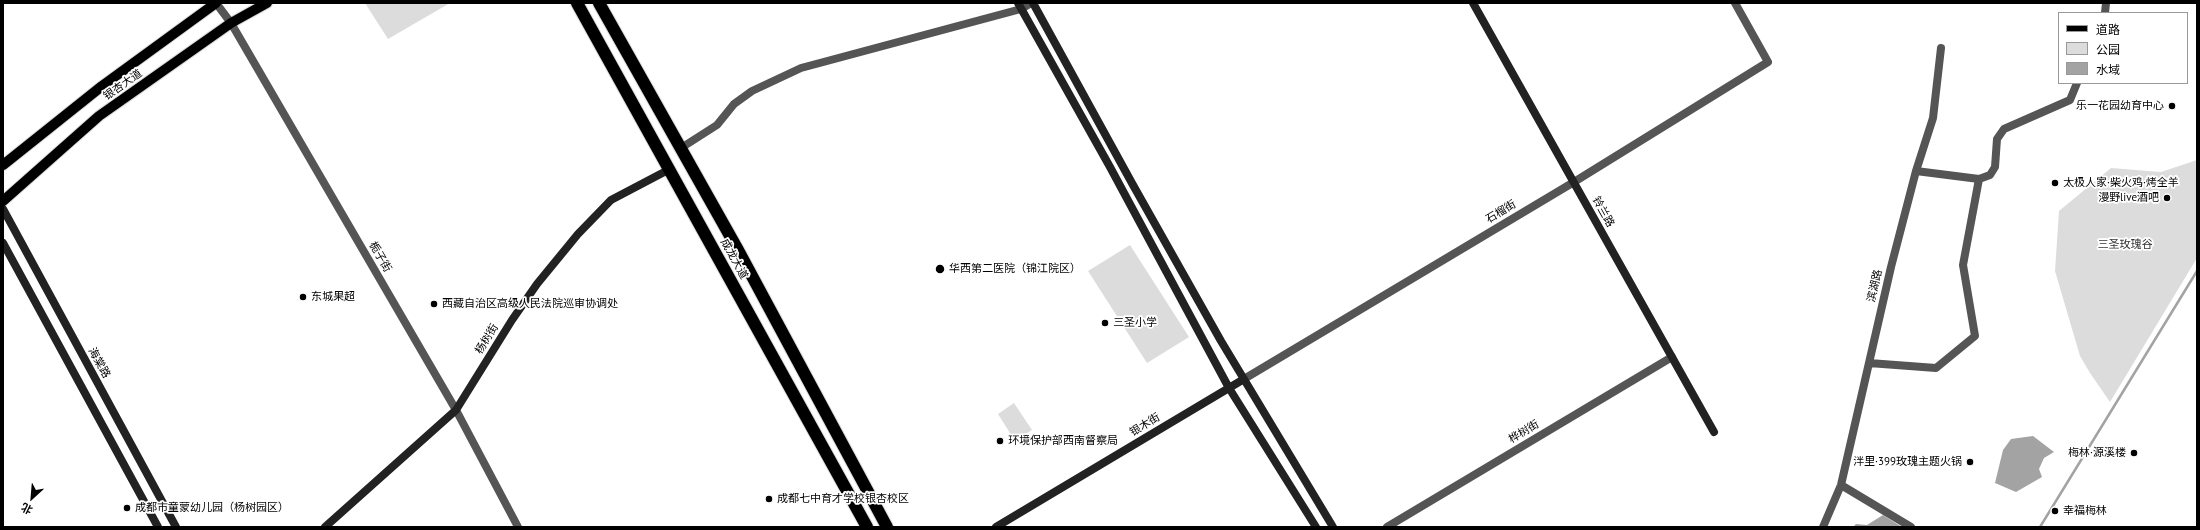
<!DOCTYPE html>
<meta charset="utf-8">
<style>
body{margin:0}
#map{position:relative;width:2200px;height:530px;overflow:hidden;background:#fff;font-family:"PT Sans","Noto Sans SC",sans-serif}
canvas{display:block}
.frame{position:absolute;inset:0;border:4px solid #000;pointer-events:none}
.legend{position:absolute;left:2058px;top:12px;width:130px;height:72px;box-sizing:border-box;background:#fff;border:1px solid #999;margin:0;padding:5px 7px;list-style:none;font-size:12px;color:#000}
.legend li{display:flex;align-items:center;gap:8px;height:20px}
.legend b{width:20px;border:1px solid #999}
.north{position:absolute;left:12px;top:478px;width:40px;height:40px;-webkit-text-stroke:3px #fff;paint-order:stroke;rotate:206deg;font-size:11px;font-weight:700;line-height:16px;text-align:center;color:#000}
.north::after{content:'';display:block;margin:auto;width:14px;height:18px;background:#000;clip-path:polygon(50% 0,100% 100%,50% 72%,0 100%)}
</style>
<div id="map">
<canvas width="2200" height="530"></canvas>
<div class="frame"></div>
<ul class="legend">
<li><b style="height:5px;background:#000"></b>道路</li>
<li><b style="height:11px;background:#dcdcdc"></b>公园</li>
<li><b style="height:11px;background:#a3a3a3"></b>水域</li>
</ul>
<div class="north">北</div>
</div>
<script>
const c = document.querySelector('canvas').getContext('2d');
c.lineJoin = 'round';
function fill(path, color) {
  c.fillStyle = color;
  c.fill(path, 'evenodd');
}
function poly(rows) {
  const path = new Path2D();
  for (const r of rows) {
    path.moveTo(r[0], r[1]);
    for (let i = 2; i < r.length; i += 2) path.lineTo(r[i], r[i + 1]);
  }
  return path;
}
function trace(path, color, width, dash) {
  c.strokeStyle = color;
  c.lineWidth = width;
  c.lineCap = dash ? 'butt' : 'round';
  c.setLineDash(dash || []);
  c.stroke(path);
}
function drawText(font, color, halo, rows, align = 'center') {
  c.font = font + ' "PT Sans","Noto Sans SC",sans-serif';
  c.lineWidth = 3.5;
  c.setLineDash([]);
  c.textBaseline = 'middle';
  c.strokeStyle = halo;
  c.fillStyle = color;
  for (const [text, x, y, turn = 0] of rows) {
    c.save();
    c.translate(x, y);
    c.rotate((+turn || 0) * Math.PI / 180);
    c.textAlign = isNaN(turn) ? turn : align;
    if (halo) c.strokeText(text, 0, 0);
    c.fillText(text, 0, 0);
    c.restore();
  }
}
const green = poly([
 [365,3,450,3,388,39],
 [2197,160,2197,258,2110,402,2090,373,2080,356,2055,271,2059,211,2111,168,2161,172],
 [1130,245,1189,337,1147,363,1088,271],
 [1014,403,1032,430,1015,441,998,414]
]);
const water = poly([
 [2033,436,2054,452,2044,458,2039,469,2042,477,2016,492,1995,483,2003,450,2011,439],
 [1883,515,1902,527,1853,527,1856,524,1867,525]
]);
const stream = poly([
 [2040,527,2197,271]
]);
const street = poly([
 [216,3,231,23,456,410,518,527],
 [2105,13,2106,3],
 [681,148,717,125,734,104,752,91,801,68,1021,9,1031,3],
 [1916,171,1979,179],
 [1869,363,1936,368,1975,336,1963,265,1979,179,1990,175,1995,167,1997,139,2004,129,2070,100,2077,83],
 [1244,379,1574,182,1768,62,1735,3],
 [1841,485,1911,527],
 [1387,527,1672,357],
 [1823,527,1841,485,1891,267,1916,171,1933,118,1941,48]
]);
const secondary = poly([
 [1018,3,1110,167,1229,388,1316,527],
 [1033,3,1133,185,1221,341,1333,527],
 [1473,3,1714,432],
 [3,209,176,527],
 [3,243,158,527],
 [325,527,456,410,512,320,537,284,578,234,611,200,670,169],
 [996,527,1244,379]
]);
const primary = poly([
 [3,165,102,86,216,3],
 [3,201,99,116,231,23,267,3]
]);
const highway = poly([
 [577,3,867,527],
 [599,3,738,250,887,527]
]);
const markers = [
 [2172,106,4,"#000"],
 [2055,183,4,"#000"],
 [2167,198,4,"#000"],
 [940,269,5,"#000"],
 [303,297,4,"#000"],
 [434,304,4,"#000"],
 [1105,323,4,"#000"],
 [1000,441,4,"#000"],
 [2134,453,4,"#000"],
 [1970,462,4,"#000"],
 [769,499,4,"#000"],
 [127,508,4,"#000"],
 [2055,511,4,"#000"]
];
const streetNames = [
 ["银杏大道",123,85,-35],
 ["石榴街",1501,212,-31],
 ["铃兰路",1603,212,61],
 ["栀子街",380,257,60],
 ["成龙大道",734,259,61],
 ["滨湖路",1875,286,-77],
 ["杨树街",487,339,-58],
 ["海棠路",99,363,61],
 ["银木街",1145,425,-31],
 ["桦树街",1524,432,-31]
];
const poiNames = [
 ["乐一花园幼育中心",2164,106,"right"],
 ["太极人家·柴火鸡·烤全羊",2063,183],
 ["漫野live酒吧",2159,198,"right"],
 ["华西第二医院（锦江院区）",949,269],
 ["东城果超",311,297],
 ["西藏自治区高级人民法院巡审协调处",442,304],
 ["三圣小学",1113,323],
 ["环境保护部西南督察局",1008,441],
 ["梅林·源溪楼",2126,453,"right"],
 ["泮里·399玫瑰主题火锅",1962,462,"right"],
 ["成都七中育才学校银杏校区",777,499],
 ["成都市童蒙幼儿园（杨树园区）",135,508],
 ["幸福梅林",2063,511]
];
const parkNames = [
 ["三圣玫瑰谷",2125,245]
];
fill(green, '#dcdcdc');
fill(water, '#a3a3a3');
trace(stream, '#a3a3a3', 2.5);
trace(primary, '#dbdbdb', 12);
trace(highway, '#dbdbdb', 14);
trace(street, '#555', 8);
trace(secondary, '#222', 8);
trace(primary, '#000', 10);
trace(highway, '#000', 12);
for (const [x, y, r, color] of markers) {
  const dot = new Path2D();
  dot.arc(x, y, r, 0, 2 * Math.PI);
  c.fillStyle = color;
  c.fill(dot);
  trace(dot, '#fff', 1.5);
}
drawText('11px', '#000', '#fff', streetNames);
drawText('11px', '#000', '#fff', poiNames, 'left');
drawText('11px', '#333', '#fff', parkNames);
</script>
